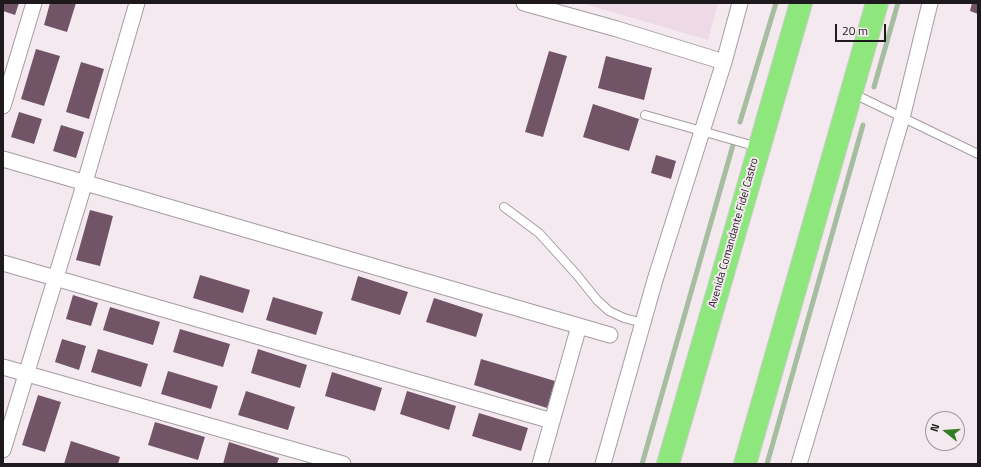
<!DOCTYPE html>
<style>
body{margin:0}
#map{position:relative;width:981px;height:467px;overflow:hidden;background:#f5e9f0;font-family:"Titillium Web",sans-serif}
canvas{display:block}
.frame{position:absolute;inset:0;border:4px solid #1d191c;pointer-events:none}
.north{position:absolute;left:925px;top:411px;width:40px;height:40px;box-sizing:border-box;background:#f5e9f0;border:1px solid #9f969b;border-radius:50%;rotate:287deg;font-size:11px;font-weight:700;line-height:16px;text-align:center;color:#1d191c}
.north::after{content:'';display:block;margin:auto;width:14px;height:18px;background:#327c22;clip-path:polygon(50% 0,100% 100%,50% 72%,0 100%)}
.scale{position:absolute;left:835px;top:24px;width:51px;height:18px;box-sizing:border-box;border:2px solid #1d191c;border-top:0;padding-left:5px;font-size:12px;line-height:14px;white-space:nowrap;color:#1d191c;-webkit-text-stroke:3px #f5e9f0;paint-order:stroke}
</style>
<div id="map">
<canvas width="981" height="467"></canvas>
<div class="frame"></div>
<div class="north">N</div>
<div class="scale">20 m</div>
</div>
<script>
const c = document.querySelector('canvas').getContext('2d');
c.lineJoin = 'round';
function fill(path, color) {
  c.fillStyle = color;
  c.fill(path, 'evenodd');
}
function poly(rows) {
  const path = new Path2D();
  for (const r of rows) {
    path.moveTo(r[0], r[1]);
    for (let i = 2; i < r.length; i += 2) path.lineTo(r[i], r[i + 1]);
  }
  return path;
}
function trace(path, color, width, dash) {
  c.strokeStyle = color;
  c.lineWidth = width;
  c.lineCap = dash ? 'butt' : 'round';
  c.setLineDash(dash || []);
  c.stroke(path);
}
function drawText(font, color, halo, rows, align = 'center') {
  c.font = font + ' "Titillium Web",sans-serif';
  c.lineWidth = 4;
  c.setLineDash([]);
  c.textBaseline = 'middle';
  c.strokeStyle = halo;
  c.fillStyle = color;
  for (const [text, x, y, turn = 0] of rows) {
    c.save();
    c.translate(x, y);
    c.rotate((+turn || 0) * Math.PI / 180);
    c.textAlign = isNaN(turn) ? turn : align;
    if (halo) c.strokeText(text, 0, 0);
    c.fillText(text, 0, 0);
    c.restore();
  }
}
const built = poly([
 [581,3,718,3,708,40]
]);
const stream = poly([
 [874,87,898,3],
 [740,122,776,3],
 [642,464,733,145],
 [767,464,863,125]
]);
const building = poly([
 [3,3,19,3,15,15,3,11],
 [50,3,76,3,67,32,44,25],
 [972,3,978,3,978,14,970,11],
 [36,49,60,56,44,106,21,99],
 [549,51,567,56,543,137,525,132],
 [606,56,652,68,644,100,598,88],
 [81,62,104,69,89,119,66,112],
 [593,104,639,119,629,151,583,137],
 [19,112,42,119,34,144,11,137],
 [61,125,84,132,76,158,53,151],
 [656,155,676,161,671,179,651,173],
 [90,210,113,216,100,266,76,260],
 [200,275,250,290,243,313,193,298],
 [358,276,408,292,400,315,351,300],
 [73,295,98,303,91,326,66,319],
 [273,297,323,312,316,335,266,320],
 [434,298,483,314,476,337,426,322],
 [110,307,160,322,153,345,103,330],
 [180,329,230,344,223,367,173,352],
 [62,339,86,346,79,370,55,362],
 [98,349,148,364,141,387,91,372],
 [258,349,307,365,300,388,251,373],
 [481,359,555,381,547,408,474,385],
 [168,371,218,386,211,409,161,394],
 [332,372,382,388,375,411,325,396],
 [246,391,295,407,288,430,238,415],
 [407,391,456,406,449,430,400,414],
 [38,395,61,402,45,452,22,445],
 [479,413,528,428,521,451,472,436],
 [155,422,205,437,198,460,148,445],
 [71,441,120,457,118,464,64,464],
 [229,442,279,458,277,464,223,464]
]);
const lane = poly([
 [852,93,978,154],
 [645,115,758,147],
 [504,207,539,233,577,275,597,300,609,311,624,318,643,323]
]);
const street = poly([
 [524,3,617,29,724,62],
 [3,106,34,3],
 [3,159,610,335],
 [3,263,552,421],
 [3,367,343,464],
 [3,450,85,182,137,3],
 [540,464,579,326],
 [603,464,655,280,724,62,740,3],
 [799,464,902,118,930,3]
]);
const highway = poly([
 [668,464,801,3],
 [745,464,877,3]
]);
const streetNames = [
 ["Avenida Comandante Fidel Castro",734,233,-74]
];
fill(built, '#eddae6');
trace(stream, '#a7bda2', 5);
fill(building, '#715567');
trace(lane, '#a69ba2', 10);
trace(street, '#a69ba2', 17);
trace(highway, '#cdcccd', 24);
trace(lane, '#fff', 8);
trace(street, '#fff', 15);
trace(highway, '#8ee77c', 22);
drawText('11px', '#1d191c', '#f5e9f0', streetNames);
</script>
